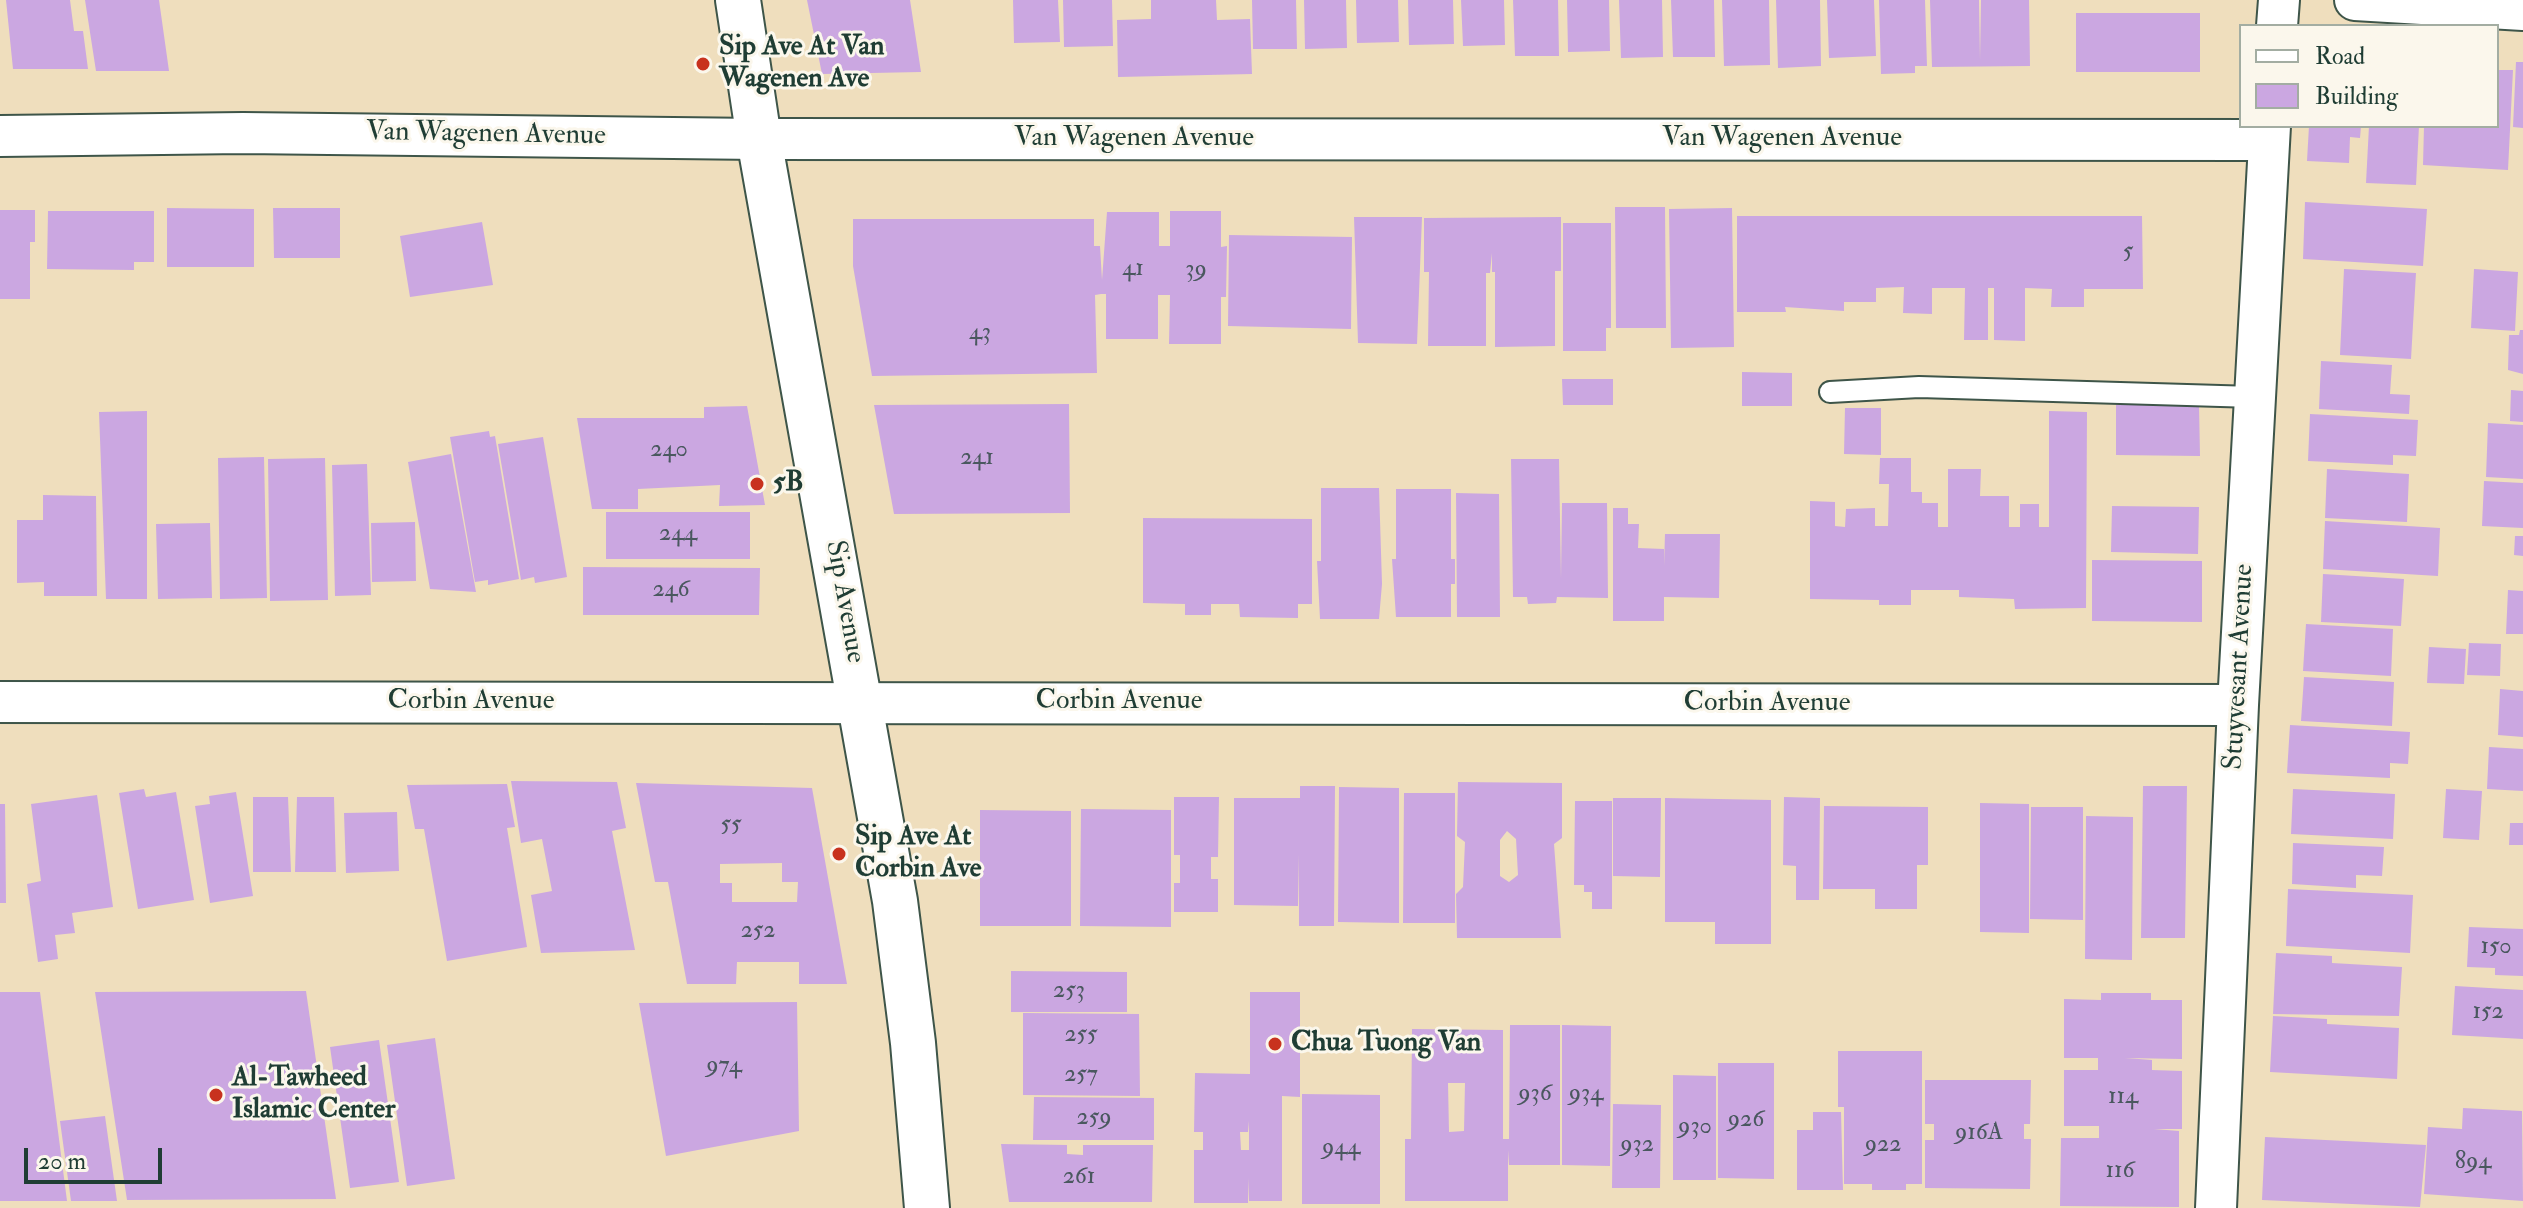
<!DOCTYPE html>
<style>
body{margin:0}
#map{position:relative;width:2523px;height:1208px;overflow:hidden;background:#efdebd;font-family:"IM FELL Double Pica",serif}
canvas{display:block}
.legend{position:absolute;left:2239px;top:24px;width:260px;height:104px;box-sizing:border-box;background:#fbf7ec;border:2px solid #a3ada2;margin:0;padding:10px 14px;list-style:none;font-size:24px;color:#1f3d34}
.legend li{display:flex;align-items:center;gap:16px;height:40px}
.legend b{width:40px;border:2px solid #a3ada2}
.scale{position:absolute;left:24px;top:1148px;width:138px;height:36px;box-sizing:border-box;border:4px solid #1f3d34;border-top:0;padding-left:10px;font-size:24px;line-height:28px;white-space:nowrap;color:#1f3d34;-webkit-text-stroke:6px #fbf7ec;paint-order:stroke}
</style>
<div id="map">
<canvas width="2523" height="1208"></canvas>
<ul class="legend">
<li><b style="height:10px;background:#fff"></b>Road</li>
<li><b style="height:22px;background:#cba7e1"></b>Building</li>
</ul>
<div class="scale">20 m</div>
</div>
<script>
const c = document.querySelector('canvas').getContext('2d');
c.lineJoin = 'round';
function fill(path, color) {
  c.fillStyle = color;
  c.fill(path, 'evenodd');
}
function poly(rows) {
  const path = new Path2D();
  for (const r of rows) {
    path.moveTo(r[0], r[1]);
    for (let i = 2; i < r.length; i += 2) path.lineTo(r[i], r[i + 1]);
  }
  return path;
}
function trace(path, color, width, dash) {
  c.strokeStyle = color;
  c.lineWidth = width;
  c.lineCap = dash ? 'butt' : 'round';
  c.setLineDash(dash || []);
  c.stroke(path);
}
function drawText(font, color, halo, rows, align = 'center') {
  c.font = font + ' "IM FELL Double Pica",serif';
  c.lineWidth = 6;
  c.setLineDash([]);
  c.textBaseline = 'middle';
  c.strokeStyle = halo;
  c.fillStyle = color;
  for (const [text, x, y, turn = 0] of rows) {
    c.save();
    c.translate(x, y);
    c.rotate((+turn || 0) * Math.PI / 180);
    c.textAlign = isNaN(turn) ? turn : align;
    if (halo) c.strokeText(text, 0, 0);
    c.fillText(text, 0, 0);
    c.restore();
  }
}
const building = poly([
 [6,0,70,0,74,31,83,31,88,69,13,69],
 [85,0,159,0,169,71,96,71],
 [807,0,910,0,921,72,822,74],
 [1013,0,1058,0,1060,42,1014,43],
 [1063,0,1112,0,1113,46,1064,47],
 [1151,0,1216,0,1217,20,1250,19,1252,74,1118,77,1117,20,1151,19],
 [1252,0,1296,0,1297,49,1253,49],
 [1304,0,1346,0,1347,48,1305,49],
 [1356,0,1398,0,1399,42,1357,43],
 [1408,0,1453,0,1454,44,1409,45],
 [1461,0,1504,0,1505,45,1463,46],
 [1513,0,1558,0,1559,56,1515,56],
 [1567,0,1609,0,1610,51,1568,52],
 [1619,0,1662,0,1663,57,1621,58],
 [1671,0,1714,0,1715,57,1673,57],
 [1722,0,1769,0,1770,65,1724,66],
 [1776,0,1820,0,1821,66,1778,68],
 [1827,0,1874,0,1876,56,1829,58],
 [1879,0,1925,0,1927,66,1915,66,1915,73,1881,74],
 [1930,0,1979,0,1980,60,1981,0,2029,0,2030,66,1932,67],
 [2076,13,2200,13,2200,72,2076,72],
 [2516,62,2523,62,2523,128,2513,127],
 [2497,70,2513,70,2508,170,2423,165,2424,126,2497,126],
 [2309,126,2361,126,2360,138,2350,137,2349,163,2307,161],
 [2369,126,2419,126,2416,185,2366,183],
 [2305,202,2427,209,2423,266,2303,259],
 [1615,207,1665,207,1666,328,1616,328],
 [167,208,254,209,254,267,167,267],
 [273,208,340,208,340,258,274,258],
 [1732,208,1734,347,1671,348,1669,209],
 [0,210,35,210,35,242,30,242,30,299,0,299],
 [48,211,154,211,154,262,134,262,134,270,47,269],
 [1170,211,1221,211,1221,247,1227,246,1226,297,1221,297,1221,344,1169,344,1170,295,1158,295,1158,339,1106,339,1106,294,1101,294,1095,295,1097,373,872,376,853,266,853,219,1094,219,1094,246,1100,246,1102,280,1107,212,1159,212,1159,246,1170,246],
 [1737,216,2142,216,2143,289,2084,289,2084,307,2051,307,2052,289,2025,288,2025,341,1994,340,1994,288,1988,288,1988,340,1964,340,1965,288,1932,288,1932,314,1903,313,1904,287,1876,288,1876,302,1844,302,1844,311,1785,307,1786,312,1737,312],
 [1354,217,1422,217,1417,344,1358,343],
 [1561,217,1561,271,1555,271,1555,346,1495,347,1495,272,1492,272,1492,253,1490,273,1486,273,1486,346,1428,346,1429,272,1424,272,1424,218],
 [482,222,493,285,410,297,400,236],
 [1563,223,1611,223,1611,328,1606,328,1606,351,1563,351],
 [1229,235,1352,237,1351,329,1228,326],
 [2344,269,2416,273,2411,359,2340,355],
 [2474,269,2518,272,2515,331,2471,328],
 [2520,330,2523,330,2523,374,2508,370,2509,335,2519,335],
 [2321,361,2392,365,2390,394,2410,395,2409,414,2319,409],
 [1742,372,1792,373,1792,406,1742,406],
 [1562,379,1613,379,1613,405,1563,405],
 [2511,390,2523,391,2523,422,2510,421],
 [1069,404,1070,513,894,514,874,405],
 [2116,405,2199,405,2200,456,2116,455],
 [747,406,765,505,719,506,720,485,638,489,638,509,592,509,577,418,704,418,704,407],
 [1845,408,1881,408,1881,455,1844,454],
 [147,411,147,599,106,599,99,412],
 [2049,411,2087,412,2086,608,2015,609,2014,599,1959,597,1959,590,1911,590,1911,605,1879,605,1879,600,1810,599,1810,501,1835,502,1835,526,1845,527,1846,509,1875,508,1875,526,1888,526,1889,484,1879,484,1880,458,1911,458,1911,492,1922,492,1922,503,1938,503,1938,527,1948,527,1948,469,1981,469,1980,496,2009,496,2009,527,2020,527,2020,504,2039,504,2039,527,2049,527],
 [2310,414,2418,420,2416,456,2393,455,2393,465,2308,461],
 [2488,423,2523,425,2523,479,2486,477],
 [489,431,490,437,495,436,519,579,488,585,488,580,475,582,450,437],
 [543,437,567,577,535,583,534,577,521,580,498,444],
 [451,454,476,592,430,589,408,462],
 [264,457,267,598,220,599,218,458],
 [325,458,328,600,270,601,268,459],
 [1511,459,1559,459,1561,579,1562,503,1607,503,1608,598,1557,597,1556,603,1528,604,1527,597,1513,597],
 [367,464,371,595,335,596,332,465],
 [2327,469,2409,474,2407,522,2325,518],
 [2484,481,2523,483,2523,528,2482,526],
 [1321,488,1379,488,1382,584,1379,619,1320,619,1317,561,1321,561],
 [1396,489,1451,489,1451,559,1455,559,1455,584,1451,584,1451,617,1396,617,1392,559,1396,559],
 [1456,493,1499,494,1500,617,1457,617],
 [43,495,96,496,97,596,44,596,44,582,17,583,17,520,43,520],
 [2112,506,2199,507,2198,554,2111,552],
 [1613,508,1628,508,1628,524,1639,524,1638,548,1664,549,1664,566,1665,534,1720,534,1719,598,1664,597,1664,621,1613,621],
 [606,512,750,512,750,559,606,559],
 [1143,518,1312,519,1312,604,1298,604,1298,618,1240,617,1239,604,1211,604,1211,615,1185,615,1185,604,1143,603],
 [2325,521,2440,528,2438,576,2323,569],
 [415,522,416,581,372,582,371,523],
 [210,523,212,598,158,599,156,524],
 [2515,536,2523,536,2523,556,2514,555],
 [2092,560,2202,561,2202,622,2092,621],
 [583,567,760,568,759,615,583,615],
 [2323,574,2404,579,2401,626,2321,622],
 [2508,590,2523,591,2523,634,2506,634],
 [2306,624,2393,629,2391,676,2303,671],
 [2469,643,2501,644,2500,676,2467,675],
 [2429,647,2466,649,2464,684,2427,683],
 [2304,677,2394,682,2392,726,2301,721],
 [2500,689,2523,691,2523,737,2498,735],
 [2290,725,2410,732,2408,764,2390,763,2390,778,2287,773],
 [2489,747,2523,749,2523,791,2487,789],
 [511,781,617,782,626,828,612,831,635,950,541,953,531,895,552,891,542,839,521,843],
 [1458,782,1562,783,1562,838,1554,844,1561,938,1457,938,1456,894,1463,887,1465,842,1457,836],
 [1507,831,1516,839,1518,875,1509,882,1500,876,1500,840],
 [636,783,812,788,847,984,799,984,799,962,737,962,736,984,687,984,668,882,655,882],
 [782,863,782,882,798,882,797,902,732,902,732,883,720,883,720,864],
 [507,784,515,827,507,828,527,947,447,961,424,829,415,829,407,785],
 [1300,786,1335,786,1334,926,1299,926,1299,854,1298,906,1234,905,1234,798,1300,798],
 [2143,786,2187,786,2185,938,2141,938],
 [1339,787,1399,788,1399,923,1338,922],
 [144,789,146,797,176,792,194,900,138,909,119,793],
 [2293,789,2395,794,2393,839,2291,834],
 [2446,789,2482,791,2479,840,2443,838],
 [236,792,253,896,210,903,195,806,210,804,209,796],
 [1404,793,1455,793,1455,923,1403,923],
 [97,795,113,907,72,913,75,933,55,935,58,959,38,962,27,884,41,881,31,804],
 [253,797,288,797,291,872,253,872],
 [297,797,334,797,336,872,295,872],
 [1174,797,1219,797,1218,857,1211,857,1211,879,1218,879,1218,912,1174,912,1174,883,1180,883,1180,855,1174,855],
 [1784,797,1820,798,1819,900,1796,900,1796,866,1783,865],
 [1613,798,1661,798,1660,877,1613,876],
 [1665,798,1771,800,1771,944,1715,944,1715,922,1665,922],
 [1575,801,1612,801,1612,909,1592,909,1592,892,1584,892,1584,885,1574,885],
 [1980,803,2029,804,2029,933,1980,932],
 [0,804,5,804,6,903,0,903],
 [1824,806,1928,807,1928,865,1917,865,1917,909,1875,909,1875,889,1823,889],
 [2031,807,2083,807,2083,920,2030,919],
 [1081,809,1171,810,1171,927,1080,926],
 [980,810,1071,811,1071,926,980,926],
 [397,812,399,871,346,873,344,813],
 [2086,816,2133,817,2132,960,2085,959],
 [2510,823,2523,823,2523,845,2509,845],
 [2293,843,2384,847,2382,876,2356,875,2356,888,2292,884],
 [2288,889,2413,895,2410,953,2286,946],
 [2469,927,2523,929,2523,976,2495,975,2495,968,2467,967],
 [2276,953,2332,956,2332,963,2402,967,2399,1016,2273,1014],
 [1011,971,1127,972,1127,1012,1011,1012],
 [2455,986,2523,990,2523,1039,2452,1035],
 [306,991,336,1199,127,1200,95,992],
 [0,992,40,992,67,1201,0,1201],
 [1250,992,1300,992,1300,1097,1282,1096,1282,1201,1249,1201,1248,1178,1248,1203,1194,1203,1194,1150,1203,1150,1203,1132,1194,1132,1195,1073,1250,1074],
 [1249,1121,1249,1150,1241,1150,1240,1132,1248,1132],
 [2101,993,2151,993,2151,1000,2182,1000,2182,1059,2125,1058,2152,1060,2152,1070,2182,1071,2182,1129,2154,1129,2179,1131,2179,1207,2060,1206,2061,1138,2099,1138,2099,1126,2064,1126,2064,1070,2098,1070,2098,1058,2064,1058,2064,999,2101,1000],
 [797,1002,799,1131,666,1156,639,1003],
 [1023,1013,1139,1014,1140,1096,1023,1095],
 [2273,1016,2327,1019,2327,1024,2399,1028,2397,1079,2270,1072],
 [1510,1025,1560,1025,1560,1165,1509,1165,1508,1150,1508,1201,1405,1201,1405,1139,1411,1139,1412,1029,1503,1030,1503,1139,1509,1139],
 [1448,1083,1465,1083,1464,1131,1449,1132],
 [1562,1025,1611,1026,1610,1166,1562,1165],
 [435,1038,455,1179,407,1186,387,1045],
 [379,1040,399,1182,350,1188,330,1047],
 [1838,1051,1922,1051,1922,1184,1906,1184,1906,1190,1872,1190,1872,1184,1844,1184,1844,1107,1838,1107],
 [1718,1063,1774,1063,1774,1179,1718,1178],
 [1673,1075,1716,1076,1716,1180,1673,1180],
 [1925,1080,2031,1080,2030,1124,2024,1124,2024,1139,2031,1139,2030,1189,1925,1188,1925,1140,1934,1140,1934,1124,1925,1124],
 [1302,1094,1380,1095,1380,1204,1302,1204],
 [1034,1097,1154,1098,1154,1140,1033,1140],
 [1613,1104,1661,1105,1660,1188,1612,1188],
 [2463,1108,2522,1111,2523,1201,2424,1194,2428,1127,2462,1129],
 [1813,1112,1841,1112,1843,1190,1797,1190,1797,1130,1813,1130],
 [105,1116,117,1201,71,1201,60,1121],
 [2265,1137,2426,1145,2420,1207,2262,1200],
 [1001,1144,1067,1145,1067,1154,1083,1155,1083,1145,1153,1145,1152,1202,1009,1202]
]);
const lane = poly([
 [1830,392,1919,387,2254,397]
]);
const street = poly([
 [2355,0,2523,10],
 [2277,26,2279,0],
 [0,136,243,133,759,139,2269,140],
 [0,702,2238,705],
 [2216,1208,2238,705,2270,126]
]);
const secondary = poly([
 [738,0,759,139,895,901,913,1043,927,1208]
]);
const markers = [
 [703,64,8,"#c8321e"],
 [757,484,8,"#c8321e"],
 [839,854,8,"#c8321e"],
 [1275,1044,8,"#c8321e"],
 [216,1095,8,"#c8321e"]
];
const numberNames = [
 ["5",2128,253],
 ["41",1133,270],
 ["39",1196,271],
 ["43",980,334],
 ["240",669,451],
 ["241",977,459],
 ["244",678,535],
 ["246",671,591],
 ["55",731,826],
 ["252",758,932],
 ["150",2496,948],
 ["253",1069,992],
 ["152",2488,1013],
 ["255",1081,1036],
 ["974",724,1067],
 ["257",1081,1076],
 ["936",1535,1095],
 ["934",1586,1095],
 ["114",2123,1098],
 ["259",1094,1119],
 ["926",1746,1121],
 ["930",1695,1128],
 ["916A",1979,1134],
 ["932",1637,1146],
 ["922",1883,1146],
 ["944",1341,1149],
 ["894",2473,1163],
 ["116",2120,1172],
 ["261",1079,1178]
];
const poiNames = [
 ["Sip Ave At Van",719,48],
 ["Wagenen Ave",719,80],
 ["5B",773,484],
 ["Sip Ave At",855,838],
 ["Corbin Ave",855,870],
 ["Chua Tuong Van",1291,1044],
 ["Al-Tawheed",232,1079],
 ["Islamic Center",232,1111]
];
const streetNames = [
 ["Van Wagenen Avenue",486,135,1],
 ["Van Wagenen Avenue",1134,139],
 ["Van Wagenen Avenue",1782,139],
 ["Sip Avenue",844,602,80],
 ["Stuyvesant Avenue",2240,667,-87],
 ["Corbin Avenue",471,702],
 ["Corbin Avenue",1119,702],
 ["Corbin Avenue",1767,704]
];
fill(building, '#cba7e1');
trace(lane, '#3e5549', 24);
trace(street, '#3e5549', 44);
trace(secondary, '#3e5549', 48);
trace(lane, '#fff', 20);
trace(street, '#fff', 40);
trace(secondary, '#fff', 44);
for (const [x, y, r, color] of markers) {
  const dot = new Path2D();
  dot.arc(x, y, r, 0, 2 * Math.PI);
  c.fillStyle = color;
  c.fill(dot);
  trace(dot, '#fbf7ec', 3);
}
drawText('24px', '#4a585f', null, numberNames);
drawText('bold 28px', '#1f3d34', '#fbf7ec', poiNames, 'left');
drawText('28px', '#1f3d34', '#fbf7ec', streetNames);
</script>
